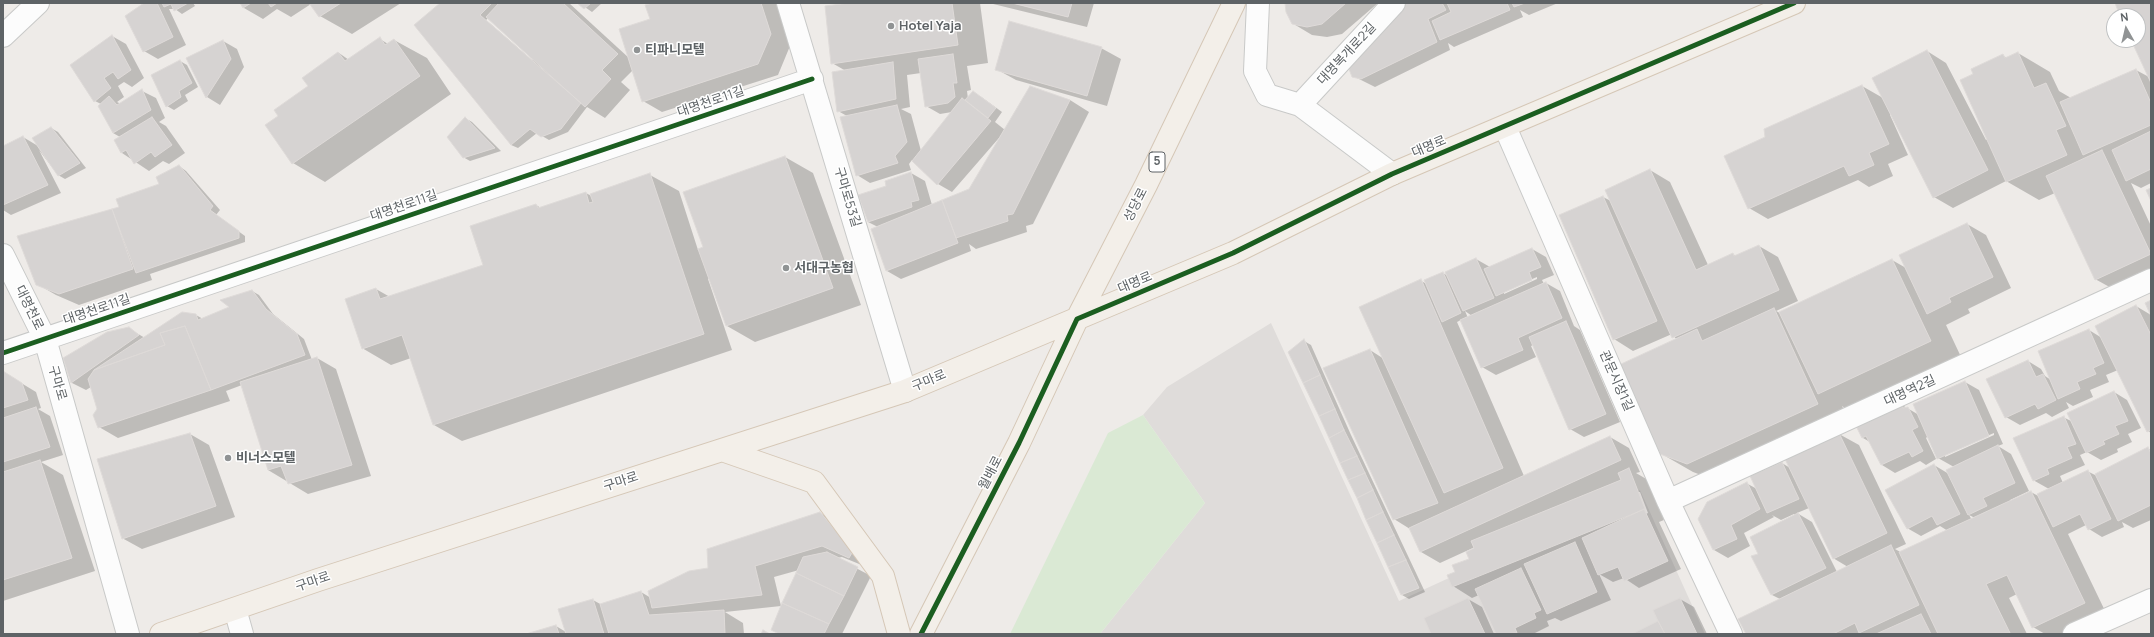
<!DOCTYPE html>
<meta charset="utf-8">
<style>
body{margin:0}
#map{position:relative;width:2154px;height:637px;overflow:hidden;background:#eeebe8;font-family:Manrope,sans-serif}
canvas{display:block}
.frame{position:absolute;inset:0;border:4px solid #5e6366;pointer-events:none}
.north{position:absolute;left:2106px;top:8px;width:40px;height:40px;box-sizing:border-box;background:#fff;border:1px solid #bfc1c2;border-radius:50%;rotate:352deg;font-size:11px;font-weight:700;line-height:16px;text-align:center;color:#5e6366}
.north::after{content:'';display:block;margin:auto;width:14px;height:18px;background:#909394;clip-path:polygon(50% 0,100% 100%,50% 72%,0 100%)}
</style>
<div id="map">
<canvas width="2154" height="637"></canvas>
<div class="frame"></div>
<div class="north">N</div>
</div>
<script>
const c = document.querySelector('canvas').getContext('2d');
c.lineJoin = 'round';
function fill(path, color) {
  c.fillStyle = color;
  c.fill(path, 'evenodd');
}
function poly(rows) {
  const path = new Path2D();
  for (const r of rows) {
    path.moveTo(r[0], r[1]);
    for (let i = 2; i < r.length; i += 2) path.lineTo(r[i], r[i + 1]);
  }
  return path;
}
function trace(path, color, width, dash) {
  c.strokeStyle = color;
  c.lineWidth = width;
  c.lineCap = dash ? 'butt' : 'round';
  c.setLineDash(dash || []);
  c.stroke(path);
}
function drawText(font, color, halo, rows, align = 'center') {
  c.font = font + ' Manrope,"Noto Sans KR",sans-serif';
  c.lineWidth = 3;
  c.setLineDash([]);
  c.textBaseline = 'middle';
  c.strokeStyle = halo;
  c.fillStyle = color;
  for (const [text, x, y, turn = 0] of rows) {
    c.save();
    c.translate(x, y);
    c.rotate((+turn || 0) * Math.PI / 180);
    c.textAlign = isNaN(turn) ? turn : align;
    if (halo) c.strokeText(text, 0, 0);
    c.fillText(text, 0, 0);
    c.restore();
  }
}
const industrial = poly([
 [1271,323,1399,601,1640,490,1705,634,1100,634,1205,503,1143,415,1167,387]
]);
const green = poly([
 [1143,415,1205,503,1100,634,1010,634,1108,433]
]);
const shadow = poly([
 [146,3,193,3,195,6,182,14,175,9,169,9,186,45,158,59,144,51],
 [241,3,401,3,352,34,320,16,311,4,291,17,277,9,263,19,244,8],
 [465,3,569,3,629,58,651,20,656,3,776,3,790,46,778,75,662,112,643,101,633,70,621,82,630,90,605,118,587,107,568,132,549,140,537,133,518,148,511,145],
 [489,17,533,59,532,60,486,20],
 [579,3,602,3,592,12],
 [856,3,980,3,988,63,967,66,971,90,967,91,968,99,980,96,1002,112,995,122,1005,130,1030,87,1070,100,1089,112,1033,224,1026,226,1027,232,976,249,969,244,971,251,901,279,887,271,872,230,878,227,868,222,887,187,911,173,925,181,932,205,969,190,1005,131,952,192,938,184,912,160,909,164,911,170,870,183,857,175,847,116,838,111,846,71,832,63],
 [921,73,926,106,940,114,952,112,921,151,911,114,901,109,910,107,907,75],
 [989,3,1094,3,1087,27],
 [1286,3,1378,3,1342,34,1327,37,1312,35,1292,23],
 [1408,3,1558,3,1529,15,1520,10,1523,17,1454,47,1448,43,1450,50,1375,87,1353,76],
 [2116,3,2151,3,2151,183,2141,188,2131,183,2151,226,2151,274,2115,290,2095,279,2055,193,2039,200,2006,181,1953,208,1934,197,1891,114,1890,115,1908,155,1888,164,1893,176,1869,187,1858,180,1768,219,1749,208,1767,137,1862,86,1883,98,1927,51,1946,63,1986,140,1988,139,1974,74,2003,56,2008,58,2018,53,2050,72,2059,91,2071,98,2136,70,2149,77,2132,40,2138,40,2138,16,2122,16],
 [112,36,126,44,144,78,132,87,124,82,118,86,124,97,117,102,121,104,142,91,156,98,165,118,159,122,166,126,185,153,169,164,163,161,149,171,122,153,115,140,120,137,113,133,101,104,95,101,72,65],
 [380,39,388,44,394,40,427,58,451,94,325,182,293,163,280,117,339,53,349,60],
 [223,41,237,49,244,67,220,105,207,97,187,58],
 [1101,48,1121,59,1107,106,1016,80,996,69],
 [180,61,187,65,198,87,185,95,188,101,174,110,167,106,152,75],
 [465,118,472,122,501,151,470,161,463,157],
 [51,128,58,132,86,168,65,179,58,175,39,150,61,193,11,215,3,210,3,147,23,137,38,146],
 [785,157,813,173,861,305,755,342,727,326,710,278,708,279,732,350,462,441,434,425,411,358,391,365,362,348,376,289,390,297,484,266,536,205,541,208,586,193,593,197,650,175,679,191,698,250,704,248],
 [179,166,186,171,220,210,216,215,245,236,245,242,150,274,152,280,79,305,56,295,37,284,18,237,120,207,160,184],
 [1650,170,1670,182,1708,265,1733,254,1736,256,1759,246,1778,257,1798,301,1776,311,1780,313,1892,260,1906,268,1967,224,1986,235,2011,288,1968,309,1970,313,1946,325,1962,359,1851,412,1842,406,1850,423,1720,482,1693,472,1660,453,1677,340,1672,334,1633,351,1614,339,1603,197,1611,201],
 [1532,249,1546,257,1554,275,1542,280,1544,284,1546,283,1560,291,1574,326,1580,330,1620,422,1584,437,1570,429,1533,345,1531,346,1536,357,1496,375,1482,367,1461,320,1457,322,1524,476,1610,437,1629,448,1640,472,1636,473,1648,480,1664,520,1659,522,1681,569,1639,588,1624,578,1613,582,1599,574,1611,600,1561,621,1555,618,1547,621,1549,626,1533,634,1498,634,1479,595,1472,598,1453,586,1456,573,1470,559,1475,547,1440,563,1421,552,1410,529,1394,519,1370,350,1384,359,1421,281,1427,284,1443,273,1448,276,1476,259,1490,267],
 [1537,277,1537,279,1504,294,1504,291],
 [1465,311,1472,316,1468,318],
 [1637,492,1640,492,1648,513,1646,514],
 [252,291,259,295,273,314,304,339,312,360,317,358,336,369,371,476,308,494,268,470,242,385,226,391,230,401,118,438,99,427,98,409,91,387,86,390,72,383,64,358,128,328,145,338,196,315,203,319,231,308],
 [2136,306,2151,315,2151,433,2148,431,2118,370,2106,375,2109,382,2090,390,2093,397,2073,406,2066,402,2069,408,2052,417,2046,413,2020,425,2006,417,2028,361,2041,369,2045,376,2051,380,2089,330,2102,338],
 [1304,341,1311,345,1351,435,1425,592,1409,599,1402,595,1290,352],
 [3,372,36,392,41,408,38,409,50,416,63,455,41,462,63,475,95,571,3,601],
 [1965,382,1979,390,2003,444,1998,446,2011,454,2029,491,2010,500,2011,501,2031,492,2040,497,2049,489,2033,480,2063,417,2073,422,2114,392,2127,400,2141,428,2128,434,2132,442,2117,449,2118,452,2101,460,2087,452,2080,455,2085,465,2060,476,2063,483,2087,471,2095,475,2148,449,2151,450,2151,520,2133,528,2122,522,2124,527,2102,537,2089,529,2086,525,2068,534,2108,617,2072,634,2045,634,2033,627,2017,594,2009,598,2027,634,1747,634,1780,599,1772,595,1753,556,1760,555,1795,516,1794,514,1781,520,1772,515,1774,517,1744,533,1750,546,1728,558,1714,550,1699,519,1746,483,1757,489,1782,463,1790,468,1839,434,1859,445,1906,544,1895,549,1902,553,1948,531,1940,526,1921,536,1907,528,1934,465,1949,474,1954,467,1938,458,1928,436,1926,438,1936,459,1926,465,1920,461,1895,473,1882,465,1870,442,1863,438,1858,426,1902,405,1919,415],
 [1994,433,1994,435,1945,457,1945,454],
 [1809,508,1833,558,1848,567,1837,572,1812,522,1797,513],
 [1969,515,1975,518,1972,520],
 [190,434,209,445,235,517,142,549,122,538],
 [820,513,840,524,869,568,842,557,837,558,871,576,842,634,780,634,799,570,774,577,781,606,725,612,743,623,744,634,530,634,556,626,566,632,593,600,602,605,641,592,651,598],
 [1468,599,1482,607,1494,634,1432,634],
 [1680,599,1694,607,1707,634,1634,634,1658,622]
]);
const building = poly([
 [144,3,157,3,173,37,143,52,125,16,144,3],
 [162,3,188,3,174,11,171,4,164,7,162,3],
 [240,3,251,3,243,8,240,3],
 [268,3,277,3,271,7,268,3],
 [309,3,341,3,319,17,309,3],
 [440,3,492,3,480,15,581,103,561,129,541,137,530,129,511,145,414,25,440,3],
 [499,3,563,3,618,54,602,70,611,79,585,107,486,17,499,3],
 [577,3,591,3,584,9,577,3],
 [653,3,761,3,771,34,758,64,642,102,619,29,650,19,645,5,653,3],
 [849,3,952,3,958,45,831,64,825,6,849,3],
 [1012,3,1072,3,1068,17,1012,3],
 [1285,3,1346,3,1322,24,1307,27,1292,24,1286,12,1285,3],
 [1407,3,1442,3,1446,10,1428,19,1437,42,1361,79,1352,77,1349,69,1353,61,1407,3],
 [1447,3,1507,3,1510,10,1440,40,1432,21,1451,12,1447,3],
 [1512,3,1525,3,1514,7,1512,3],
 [2115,3,2151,3,2151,83,2131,40,2138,40,2138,16,2120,16,2115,3],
 [1009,21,1102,47,1087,96,995,70,1009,21],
 [112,35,131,70,118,79,113,72,104,78,111,88,94,102,70,65,112,35],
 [380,37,385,45,394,39,420,76,292,164,265,125,278,116,274,110,308,86,302,78,338,52,345,61,380,37],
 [223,40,231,59,206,98,186,58,223,40],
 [1927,50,1988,170,1933,198,1872,78,1927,50],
 [2018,52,2034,88,2046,83,2066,126,2056,130,2067,155,2006,182,1960,80,1973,74,1971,69,2003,54,2005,58,2018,52],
 [953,54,957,83,953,83,955,97,948,103,925,107,918,59,953,54],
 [180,60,192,83,179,91,181,97,166,107,151,75,180,60],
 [893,62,896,99,837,112,832,72,893,62],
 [2136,69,2151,103,2151,125,2083,155,2060,102,2136,69],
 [1862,85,1889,144,1869,153,1874,165,1849,176,1844,166,1748,209,1724,156,1765,137,1764,129,1862,85],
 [1030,86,1070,100,1013,214,1007,215,1008,221,956,238,942,200,969,189,1030,86],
 [142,89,151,110,113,133,98,106,109,96,117,105,142,89],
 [973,91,996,108,988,118,965,100,973,91],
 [962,98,991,121,937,185,912,161,962,98],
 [897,105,907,142,895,156,898,163,856,176,840,117,897,105],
 [152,117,172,145,155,157,151,152,134,164,126,150,121,153,114,140,152,117],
 [465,117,495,148,463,158,447,137,465,117],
 [51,127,80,163,58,176,32,138,51,127],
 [2151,131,2151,169,2126,181,2112,150,2151,131],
 [23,136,48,185,3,205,3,146,23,136],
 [2102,150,2151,254,2095,280,2046,176,2102,150],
 [785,156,833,288,726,326,698,249,703,247,683,192,785,156],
 [179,165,213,206,210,210,239,231,239,238,136,273,112,209,119,207,116,199,159,184,156,177,179,165],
 [1650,169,1696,270,1733,253,1734,256,1759,245,1779,290,1672,338,1605,190,1650,169],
 [911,172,919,200,911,202,912,207,868,222,858,195,886,186,885,181,911,172],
 [650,173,704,334,433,425,402,335,362,349,345,299,376,288,380,299,483,265,470,226,536,204,538,208,586,192,589,203,593,202,590,194,650,173],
 [2151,188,2151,201,2146,190,2151,188],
 [1603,196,1657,321,1613,340,1559,215,1603,196],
 [942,200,958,243,886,271,871,229,942,200],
 [112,209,133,269,59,294,36,285,17,236,112,209],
 [1967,223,1993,277,1949,298,1951,302,1927,314,1899,255,1967,223],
 [1532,248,1541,267,1529,272,1532,280,1496,296,1484,269,1532,248],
 [1476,258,1494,298,1463,311,1445,272,1476,258],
 [1892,259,1931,341,1818,394,1779,312,1892,259],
 [1443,272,1461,313,1442,322,1424,280,1443,272],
 [1421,279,1503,468,1444,493,1359,307,1421,279],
 [1546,282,1562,318,1518,338,1523,350,1481,368,1460,320,1546,282],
 [252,290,266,309,297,334,305,355,211,390,185,326,160,333,165,345,94,370,182,312,196,314,198,320,229,307,220,300,252,290],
 [2151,300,2151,316,2145,303,2151,300],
 [2136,305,2151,335,2151,430,2147,432,2095,326,2136,305],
 [1774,308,1818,404,1687,464,1660,454,1619,365,1697,329,1702,341,1774,308],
 [1566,321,1606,414,1569,430,1529,337,1566,321],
 [185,326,211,390,98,428,93,415,97,409,88,379,94,370,165,345,160,333,185,326],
 [129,327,139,335,71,383,63,358,107,332,129,327],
 [2089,329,2104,363,2093,368,2096,374,2077,382,2080,389,2058,399,2038,351,2089,329],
 [1304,339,1320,375,1303,383,1288,352,1304,339],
 [1370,349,1438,503,1393,520,1323,368,1370,349],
 [317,357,352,465,288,484,281,466,268,470,240,382,317,357],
 [2028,360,2036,377,2043,374,2056,400,2038,409,2035,404,2005,418,1986,379,2028,360],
 [3,371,22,383,28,400,3,408,3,371],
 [1320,375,1335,409,1319,416,1303,383,1320,375],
 [1965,381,1989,436,1937,459,1913,404,1965,381],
 [2114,391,2128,421,2115,426,2119,434,2103,441,2105,444,2086,453,2067,413,2114,391],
 [1902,404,1903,408,1908,407,1918,427,1912,430,1923,451,1912,457,1909,452,1881,465,1866,436,1862,438,1856,426,1902,404],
 [36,407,50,447,3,462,3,418,36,407],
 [1335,409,1344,430,1329,438,1319,416,1335,409],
 [2064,416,2076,444,2067,447,2072,458,2047,469,2049,474,2033,481,2013,438,2064,416],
 [1344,430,1357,456,1340,463,1329,438,1344,430],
 [190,433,216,506,122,539,97,459,190,433],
 [1839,433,1887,533,1833,559,1785,459,1839,433],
 [1610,436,1621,460,1420,552,1409,528,1610,436],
 [1998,445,2015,483,1983,498,1987,506,1968,515,1946,470,1998,445],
 [2148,447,2151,454,2151,505,2118,521,2095,474,2148,447],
 [1357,456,1365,473,1348,480,1340,463,1357,456],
 [40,460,72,558,3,580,3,472,40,460],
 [1782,462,1799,499,1767,513,1750,476,1782,462],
 [1934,464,1960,514,1937,525,1932,516,1907,529,1885,490,1934,464],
 [1629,468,1645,509,1452,587,1447,575,1455,572,1452,565,1469,559,1466,552,1474,548,1471,541,1621,480,1618,473,1629,468],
 [2088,470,2111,519,2088,530,2080,514,2053,527,2037,494,2088,470],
 [1365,473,1373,490,1357,498,1348,480,1365,473],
 [1747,482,1760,509,1731,525,1737,539,1713,550,1698,519,1707,502,1747,482],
 [1373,490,1383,512,1366,520,1357,498,1373,490],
 [2031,491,2085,603,2032,628,2007,575,1986,584,2010,633,1938,634,1899,552,2031,491],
 [1644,509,1668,561,1624,581,1618,567,1598,575,1582,538,1644,509],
 [820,512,853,551,849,558,822,546,755,566,762,595,652,608,648,591,689,571,708,568,707,549,820,512],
 [1383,512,1394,535,1377,543,1366,520,1383,512],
 [1798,513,1826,568,1771,595,1751,556,1758,554,1750,537,1798,513],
 [1394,535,1406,560,1388,567,1377,543,1394,535],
 [1575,542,1597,592,1547,614,1524,564,1575,542],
 [1891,545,1919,605,1859,633,1855,623,1833,634,1746,634,1738,619,1891,545],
 [827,552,858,567,844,596,796,573,803,557,827,552],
 [1406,560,1419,588,1401,595,1388,567,1406,560],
 [1521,568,1541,610,1534,613,1536,618,1515,628,1517,633,1496,634,1475,589,1521,568],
 [796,573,844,596,829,624,782,603,796,573],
 [641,591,649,615,724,610,725,634,609,634,600,604,641,591],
 [1468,598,1485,634,1431,634,1424,618,1468,598],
 [1680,598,1697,634,1665,634,1658,621,1653,610,1680,598],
 [593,599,604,634,566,634,558,609,593,599],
 [782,603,829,624,824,634,779,634,771,630,782,603],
 [1921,614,1931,634,1876,634,1921,614],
 [1658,621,1665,634,1632,634,1658,621],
 [556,625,559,634,526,634,556,625],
 [763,630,770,634,761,634,763,630]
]);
const minor = poly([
 [788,3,905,391],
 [1258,3,1255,71,1267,95,1300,105,1392,174],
 [3,36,38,3],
 [1300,105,1394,3],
 [1505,127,1668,501,1731,634],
 [3,255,45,339,128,634],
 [3,353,812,79],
 [1668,501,2151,280],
 [235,609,242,634],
 [2074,634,2151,600]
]);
const major = poly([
 [722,450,814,482,883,576,899,634],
 [161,634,318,580,905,391,1233,253,1392,174,1794,3],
 [921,634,1019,443,1077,319,1146,185,1234,3]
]);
const cycleway = poly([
 [3,353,812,79],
 [921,634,1019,443,1077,319,1233,253,1392,174,1794,3]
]);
const markers = [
 [891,26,4,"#909394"],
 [637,50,4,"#909394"],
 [786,268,4,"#909394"],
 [228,458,4,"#909394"]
];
const shields = [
 [1157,162,16]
];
const shieldNames = [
 ["5",1157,162]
];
const poiNames = [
 ["Hotel Yaja",899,26],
 ["티파니모텔",645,50],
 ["서대구농협",794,268],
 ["비너스모텔",236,458]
];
const streetNames = [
 ["대명복개로2길",1347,54,-47],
 ["대명천로11길",711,102,-19],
 ["대명로",1429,147,-23],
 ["구마로53길",847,197,73],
 ["성당로",1136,205,-63],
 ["대명천로11길",404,206,-19],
 ["대명로",1135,283,-23],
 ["대명천로",29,308,64],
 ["대명천로11길",97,310,-19],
 ["구마로",929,381,-23],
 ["관문시장1길",1616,381,66],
 ["구마로",57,383,74],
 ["대명역2길",1910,391,-25],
 ["월배로",991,473,-63],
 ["구마로",621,482,-18],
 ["구마로",313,582,-19]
];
fill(industrial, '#dfdcda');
fill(green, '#dae9d4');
fill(shadow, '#0003');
fill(building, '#d6d3d2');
trace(building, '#dedad8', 1);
trace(minor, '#c8c9c8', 24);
trace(major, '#d5c7b6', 24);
trace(minor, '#fcfcfc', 22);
trace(major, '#f3efe9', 22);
trace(cycleway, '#1b5e20', 5);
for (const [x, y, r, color] of markers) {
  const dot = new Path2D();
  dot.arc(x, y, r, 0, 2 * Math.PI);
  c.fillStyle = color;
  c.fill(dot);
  trace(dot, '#fff', 1.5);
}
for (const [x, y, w] of shields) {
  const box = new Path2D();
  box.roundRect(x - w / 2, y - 10, w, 20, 3);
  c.fillStyle = '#fff';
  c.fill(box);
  trace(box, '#5e6366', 1);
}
drawText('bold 12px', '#5e6366', null, shieldNames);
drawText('bold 13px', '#5e6366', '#fff', poiNames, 'left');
drawText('13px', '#5e6366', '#fff', streetNames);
</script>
